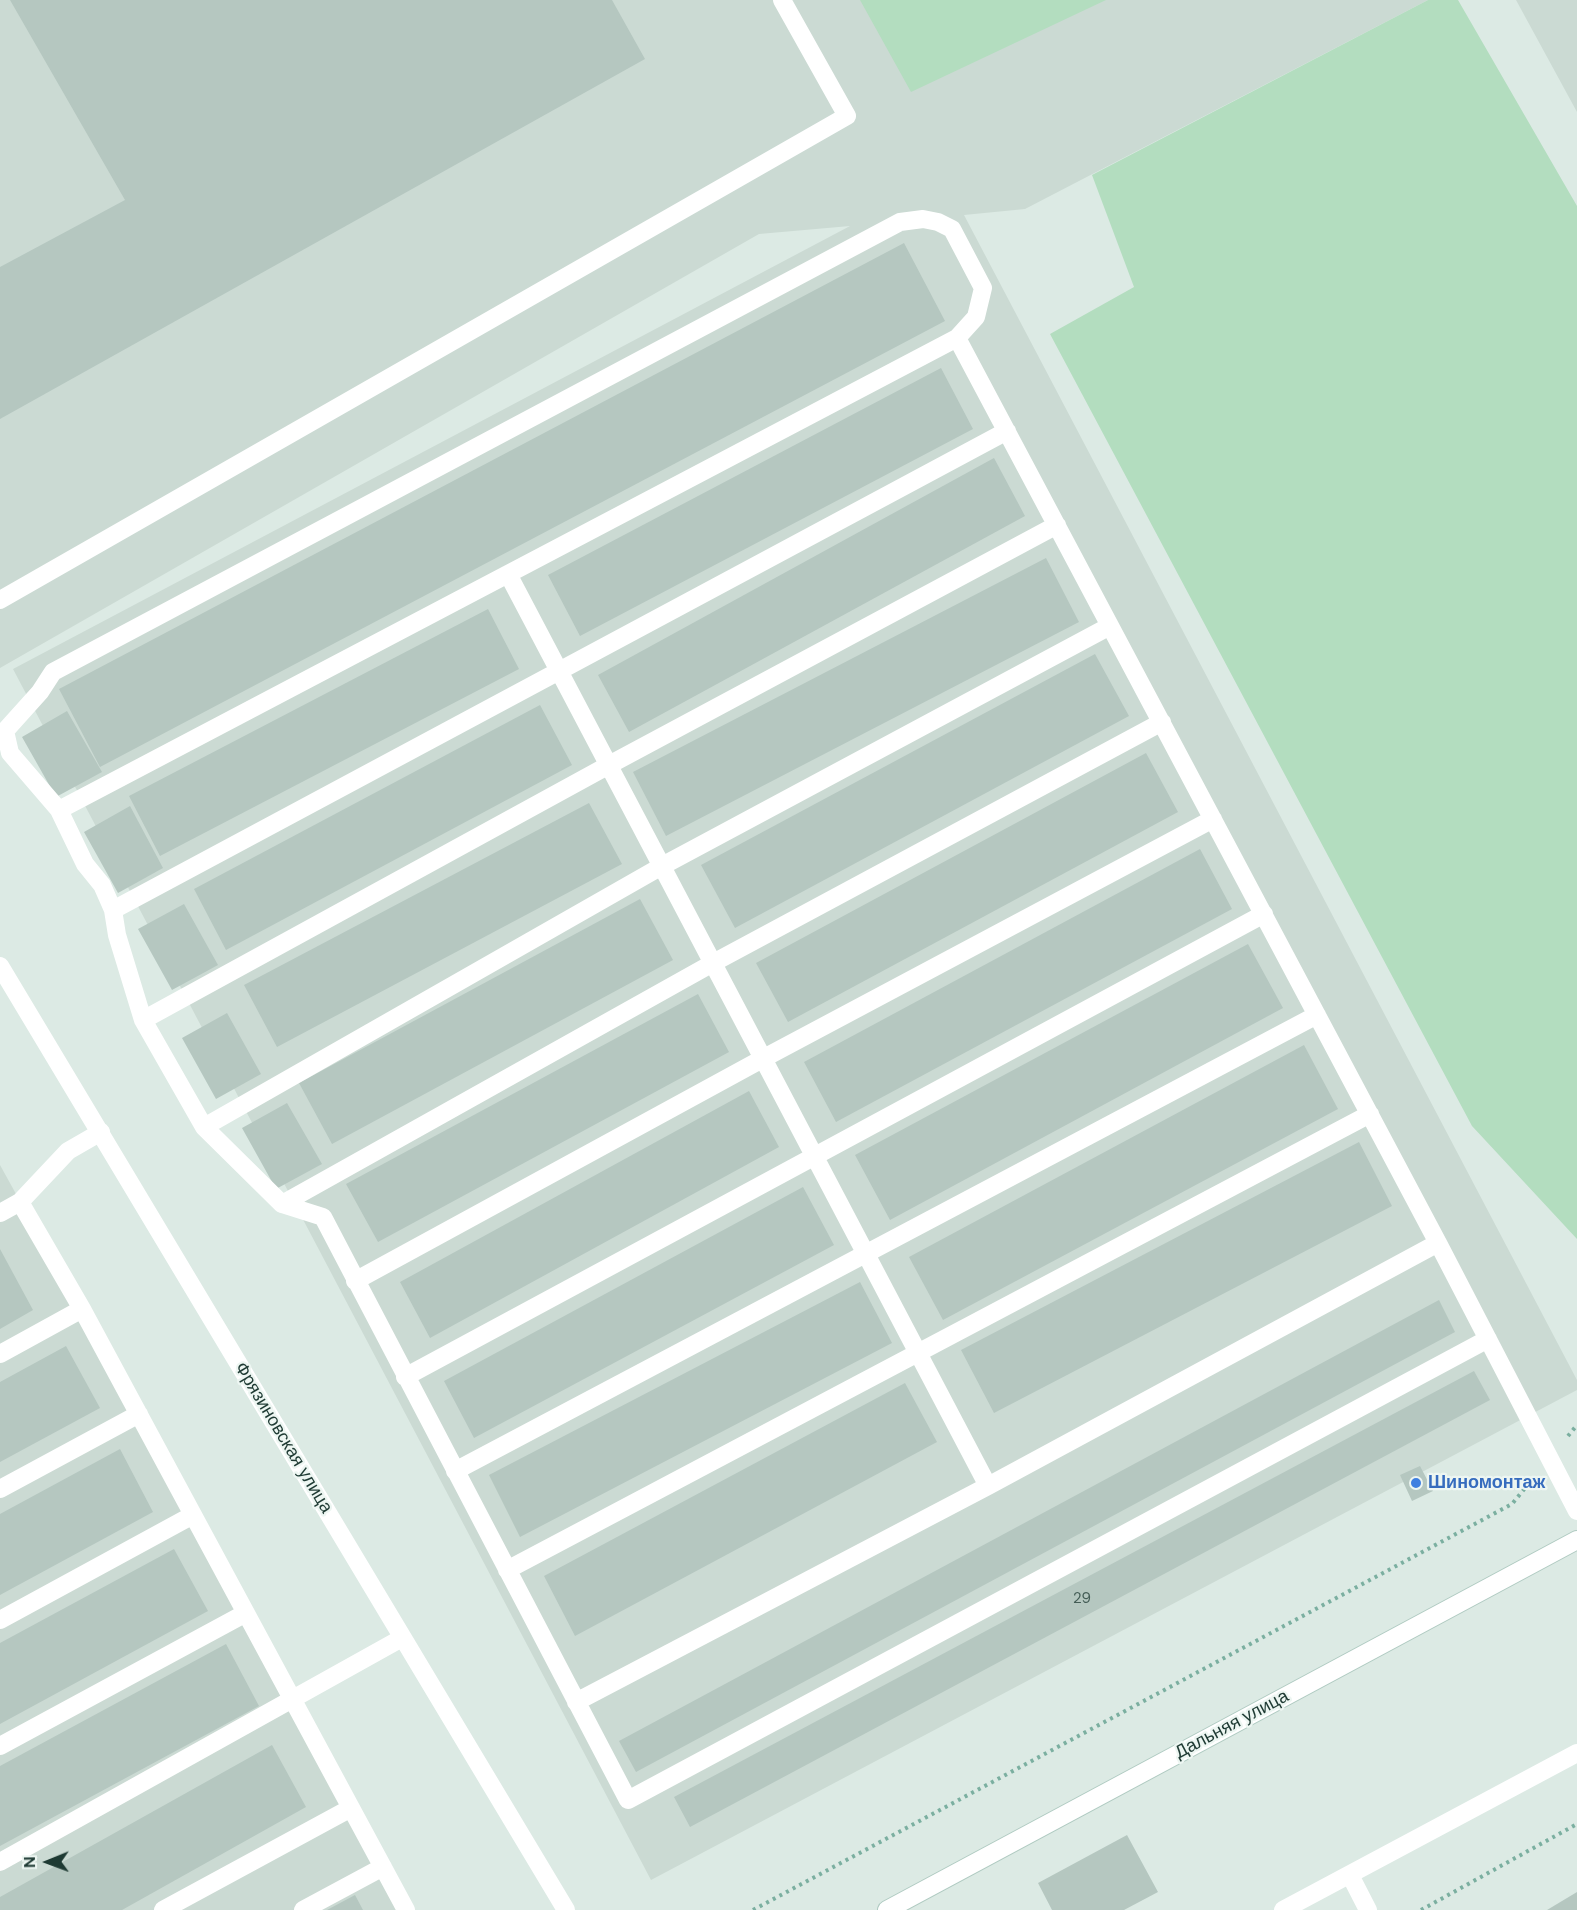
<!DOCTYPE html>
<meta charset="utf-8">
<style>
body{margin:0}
#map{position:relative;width:1577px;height:1910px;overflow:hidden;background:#dceae4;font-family:"DM Sans",sans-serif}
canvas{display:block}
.north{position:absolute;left:18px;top:1832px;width:60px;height:60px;-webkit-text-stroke:4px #edf6f2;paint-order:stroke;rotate:269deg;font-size:16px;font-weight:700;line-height:24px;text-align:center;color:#1e3a33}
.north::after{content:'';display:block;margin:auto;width:21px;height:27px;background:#1e3a33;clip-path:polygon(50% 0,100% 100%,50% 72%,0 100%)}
</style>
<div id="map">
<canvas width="1577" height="1910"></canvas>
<div class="north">N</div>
</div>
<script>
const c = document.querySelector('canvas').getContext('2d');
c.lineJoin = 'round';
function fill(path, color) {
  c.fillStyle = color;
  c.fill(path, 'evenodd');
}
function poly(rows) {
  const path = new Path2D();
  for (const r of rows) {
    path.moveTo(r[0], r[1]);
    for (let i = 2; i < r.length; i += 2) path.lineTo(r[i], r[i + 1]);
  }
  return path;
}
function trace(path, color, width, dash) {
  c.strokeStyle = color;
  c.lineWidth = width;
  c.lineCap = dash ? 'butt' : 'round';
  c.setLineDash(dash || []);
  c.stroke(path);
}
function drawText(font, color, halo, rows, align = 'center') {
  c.font = font + ' "DM Sans",sans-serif';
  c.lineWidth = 4.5;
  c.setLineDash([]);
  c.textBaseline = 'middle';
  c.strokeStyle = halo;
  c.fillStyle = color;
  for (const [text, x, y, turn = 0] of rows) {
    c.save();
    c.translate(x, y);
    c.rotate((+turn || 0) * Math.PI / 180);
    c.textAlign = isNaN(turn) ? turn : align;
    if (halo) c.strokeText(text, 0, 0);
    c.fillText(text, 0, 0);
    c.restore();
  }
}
const built = poly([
 [0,0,1428,0,1025,209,964,215,1577,1380,1577,1390,651,1880,13,669,850,226,759,234,0,668],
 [1516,0,1577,0,1577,112],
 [0,1165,412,1910,0,1910]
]);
const green = poly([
 [860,0,1106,0,911,92],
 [1428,0,1458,0,1577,206,1577,1239,1472,1126,1050,334,1134,287,1092,175]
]);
const building = poly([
 [10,0,612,0,645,59,0,419,0,267,125,200],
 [904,243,945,321,100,767,59,689],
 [941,368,973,429,580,636,548,575],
 [994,458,1025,516,629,732,598,675],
 [1046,558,1079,622,666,836,633,772],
 [488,609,519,669,160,856,129,796],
 [1095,654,1129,716,735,928,701,865],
 [540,705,572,765,226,950,194,889],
 [67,711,102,772,56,797,22,737],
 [1146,753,1178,812,788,1022,756,963],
 [589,803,622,864,277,1047,244,985],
 [130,806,163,868,118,893,84,832],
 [1200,849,1232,909,836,1122,804,1062],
 [640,899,673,960,332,1144,299,1083],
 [184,904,218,965,172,990,138,929],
 [1248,944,1283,1008,890,1220,855,1155],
 [698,994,729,1052,378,1242,346,1184],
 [227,1013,261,1074,216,1099,182,1038],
 [1304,1045,1338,1109,943,1320,909,1257],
 [749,1091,779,1147,430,1338,400,1282],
 [287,1103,322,1164,276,1189,242,1128],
 [1359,1142,1392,1206,994,1413,961,1350],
 [803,1187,834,1245,474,1438,444,1381],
 [0,1249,33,1310,0,1329],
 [860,1282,892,1343,520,1537,489,1475],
 [1439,1300,1455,1332,636,1772,619,1741],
 [66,1346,100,1408,0,1462,0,1382],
 [1474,1371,1490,1400,690,1827,674,1797],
 [905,1383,937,1442,575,1636,544,1576],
 [120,1449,153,1512,0,1595,0,1514],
 [1420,1466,1433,1491,1412,1501,1400,1475],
 [174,1549,208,1611,0,1724,0,1643],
 [226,1644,259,1706,0,1846,0,1766],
 [272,1745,306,1807,122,1910,0,1910,0,1897],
 [1127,1835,1158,1892,1124,1910,1052,1910,1038,1883],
 [1577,1892,1577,1910,1547,1910],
 [355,1895,363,1910,327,1910]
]);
const path = poly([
 [1568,1436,1577,1425],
 [753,1910,1512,1504,1531,1481],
 [1421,1910,1577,1824]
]);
const lane = poly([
 [508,574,988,1486],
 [0,600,847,116,782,0],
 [59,810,957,338],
 [113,910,1007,431],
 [143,1020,609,765,1057,525],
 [204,1127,662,866,1110,626],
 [20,1202,82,1309,406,1910],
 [282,1204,713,963,1162,722],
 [0,1213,20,1202,68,1151,101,1132],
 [355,1281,764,1058,1213,819],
 [1488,1339,628,1800,323,1217,282,1204,204,1127,143,1020,117,935,113,910,102,885,85,864,59,810,10,753,5,731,40,692,53,672,900,222,923,219,938,222,952,229,983,288,976,317,957,338,1438,1243,1577,1511],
 [0,1354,82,1309],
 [405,1377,1264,914],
 [455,1471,1317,1015],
 [0,1489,139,1414],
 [507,1570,1370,1114],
 [0,1620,193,1515],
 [576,1702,988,1486,1438,1243],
 [0,1746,246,1613],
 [0,1862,402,1638],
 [1350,1875,1368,1910],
 [163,1910,351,1808],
 [303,1910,383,1867],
 [1283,1910,1577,1753]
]);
const street = poly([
 [0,966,566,1910]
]);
const secondary = poly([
 [887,1910,1577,1540]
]);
const markers = [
 [1416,1483,6,"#3f7fe0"]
];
const numberNames = [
 ["29",1082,1599]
];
const streetNames = [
 ["Фрязиновская улица",283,1438,59],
 ["Дальняя улица",1232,1725,-28]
];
const shopNames = [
 ["Шиномонтаж",1428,1483]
];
fill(built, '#cbdad3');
fill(green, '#b3ddbf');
fill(building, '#b5c7c0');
trace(secondary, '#afcac1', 20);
trace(path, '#7bafa0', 4, [3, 4.5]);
trace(lane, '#fff', 18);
trace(street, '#fff', 18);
trace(secondary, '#fff', 18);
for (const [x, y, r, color] of markers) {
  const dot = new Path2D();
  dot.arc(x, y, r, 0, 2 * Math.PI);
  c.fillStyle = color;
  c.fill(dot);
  trace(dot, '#edf6f2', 2);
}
drawText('15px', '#445d56', null, numberNames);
drawText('18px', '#1e3a33', '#edf6f2', streetNames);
drawText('bold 18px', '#366cbe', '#edf6f2', shopNames, 'left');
</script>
